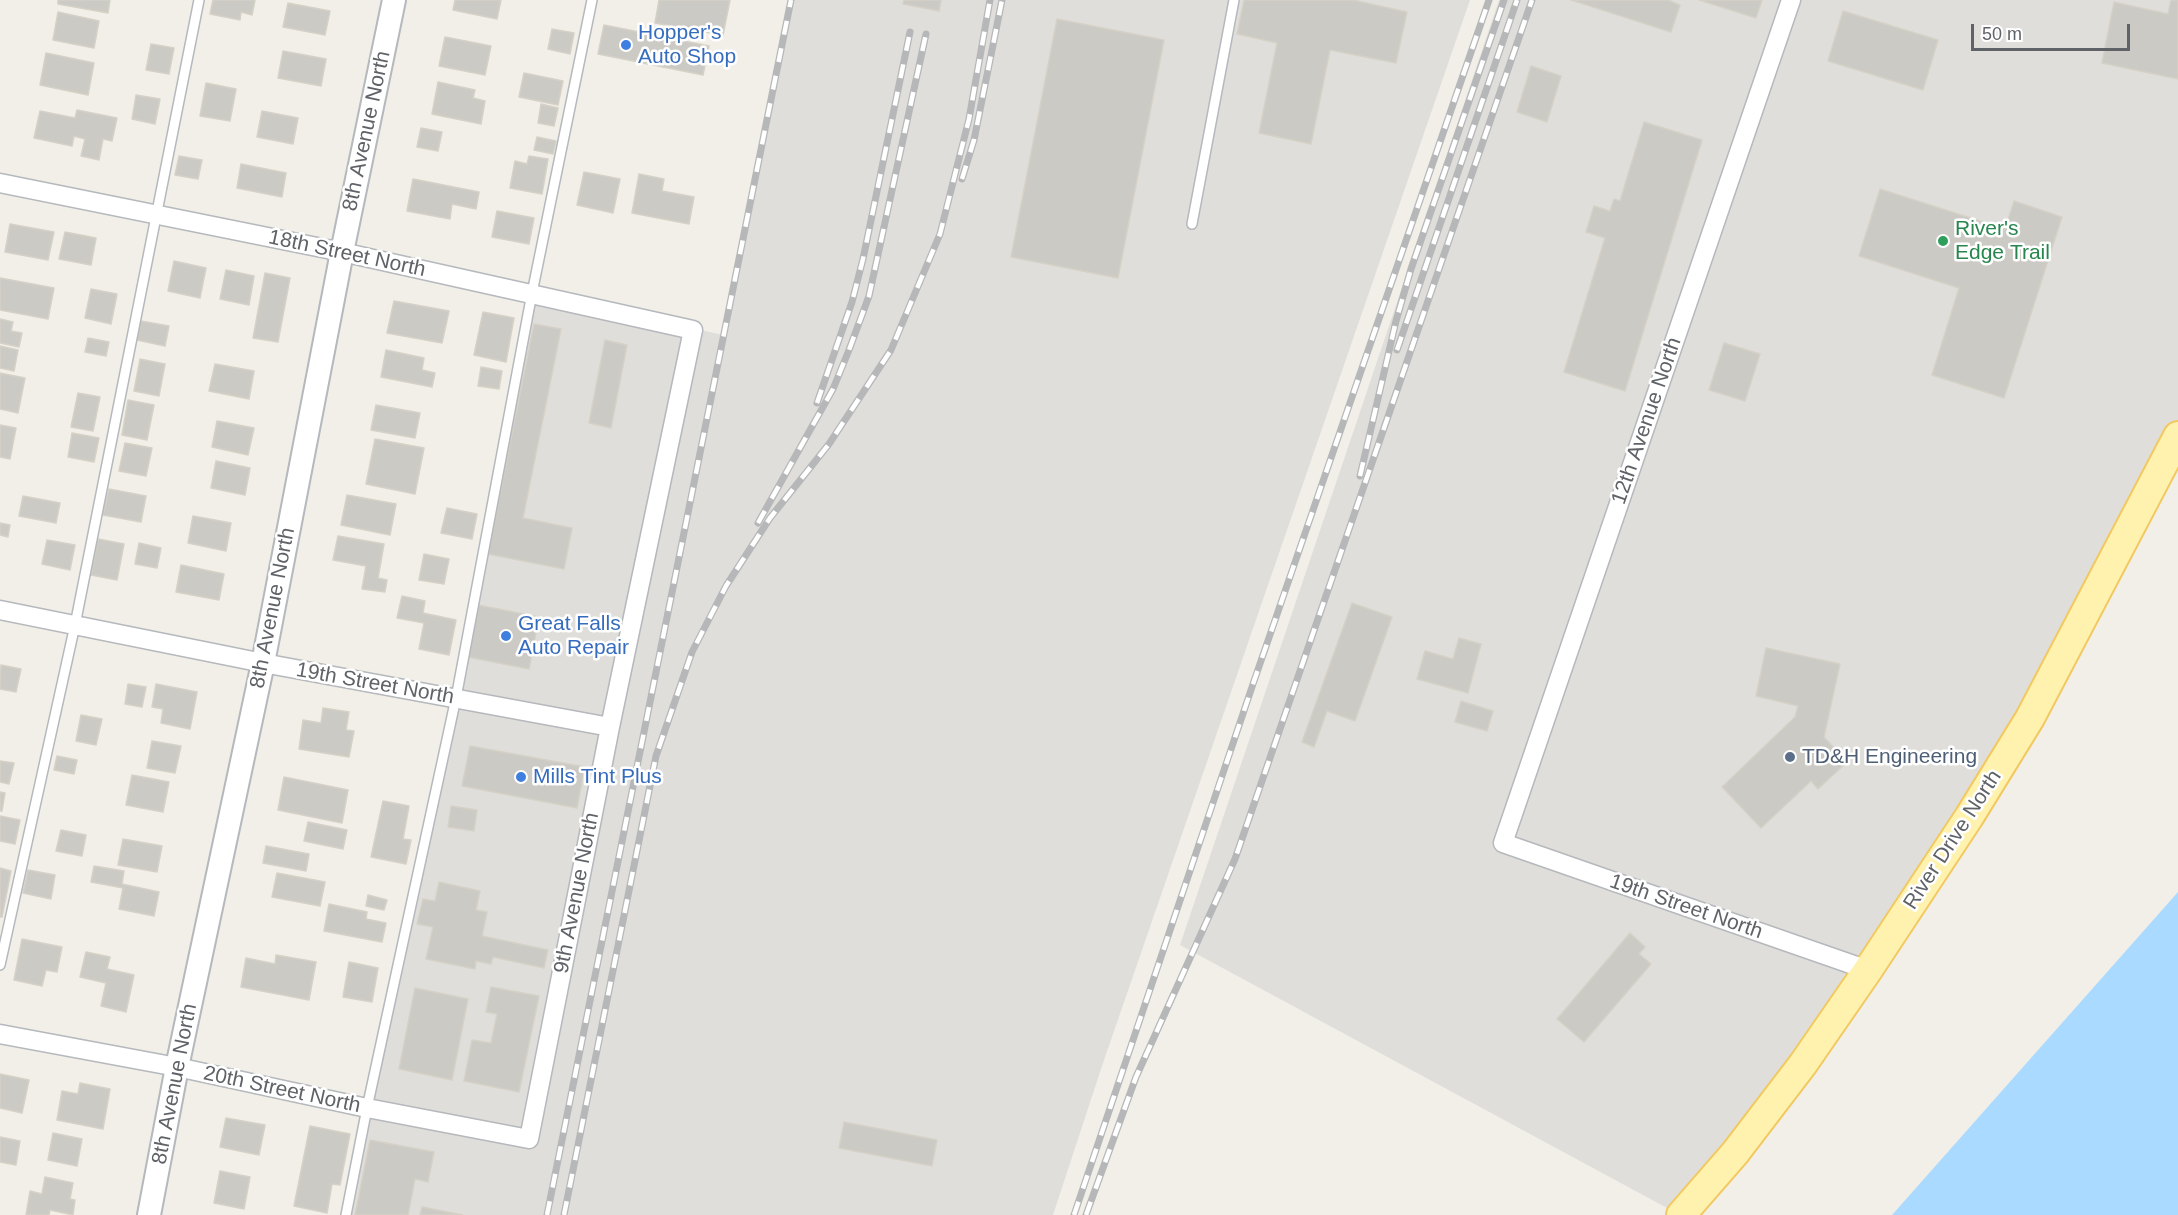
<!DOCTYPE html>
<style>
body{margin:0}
#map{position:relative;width:2178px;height:1215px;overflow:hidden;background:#f1efe8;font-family:Arial,sans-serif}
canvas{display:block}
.scale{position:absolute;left:1971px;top:24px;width:159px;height:27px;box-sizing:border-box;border:3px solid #5f6368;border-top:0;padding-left:8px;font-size:18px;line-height:21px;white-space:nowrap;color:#5f6368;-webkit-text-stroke:4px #fff;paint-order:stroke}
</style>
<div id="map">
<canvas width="2178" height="1215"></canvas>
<div class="scale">50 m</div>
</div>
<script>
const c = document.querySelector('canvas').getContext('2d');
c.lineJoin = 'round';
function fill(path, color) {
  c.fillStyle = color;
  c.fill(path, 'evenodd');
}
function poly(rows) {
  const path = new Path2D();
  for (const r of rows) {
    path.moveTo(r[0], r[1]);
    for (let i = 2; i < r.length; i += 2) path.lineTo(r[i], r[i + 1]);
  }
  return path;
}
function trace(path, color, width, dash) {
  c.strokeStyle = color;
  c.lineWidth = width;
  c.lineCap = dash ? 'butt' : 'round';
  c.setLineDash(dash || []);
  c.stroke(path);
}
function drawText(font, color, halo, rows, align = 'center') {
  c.font = font + ' Arial,sans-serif';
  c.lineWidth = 5;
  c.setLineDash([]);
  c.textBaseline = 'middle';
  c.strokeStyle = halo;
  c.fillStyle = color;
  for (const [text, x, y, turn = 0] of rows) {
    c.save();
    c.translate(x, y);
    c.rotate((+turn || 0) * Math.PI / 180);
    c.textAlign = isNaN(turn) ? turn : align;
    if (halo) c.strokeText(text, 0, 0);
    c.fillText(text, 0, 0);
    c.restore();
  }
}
const industrial = poly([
 [791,0,1470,0,1103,1063,1053,1215,346,1215,456,698,532,293,723,335],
 [1499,0,2178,0,2178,436,2030,718,1680,1215,1180,945]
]);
const water = poly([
 [2178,892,2178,1215,1892,1215]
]);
const building = poly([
 [58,0,110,0,108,13,58,4,58,0],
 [213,0,255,0,252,15,241,12,240,20,210,14,213,0],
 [455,0,501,0,497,19,453,10,455,0],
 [659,0,730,0,723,35,655,23,659,0],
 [904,0,941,0,939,11,903,4,904,0],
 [1244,0,1353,0,1407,12,1396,63,1330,50,1311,144,1259,133,1277,43,1237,34,1244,0],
 [1571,0,1668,0,1680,5,1671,32,1571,0],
 [1699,0,1762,0,1756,18,1699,0],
 [2171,0,2178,0,2178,79,2102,63,2114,2,2168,14,2171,0],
 [288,3,330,11,325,35,283,27,288,3],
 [1843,11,1938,40,1923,90,1828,61,1843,11],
 [58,12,99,21,94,48,53,40,58,12],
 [1057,19,1164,40,1118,278,1011,257,1057,19],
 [604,25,709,46,703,75,598,54,604,25],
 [552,29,574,33,570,54,548,49,552,29],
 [445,37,491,46,485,75,439,66,445,37],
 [151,44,174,48,169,74,146,70,151,44],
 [283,51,326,59,321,86,278,78,283,51],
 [46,53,94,63,88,95,40,85,46,53],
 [1531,66,1561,76,1547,122,1517,112,1531,66],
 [524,73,563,81,558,105,519,97,524,73],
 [438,82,475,90,473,98,485,101,481,124,432,114,438,82],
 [206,83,236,89,230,121,200,116,206,83],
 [136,95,160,99,155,124,132,119,136,95],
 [541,104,558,108,554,126,538,123,541,104],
 [77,110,117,118,112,141,103,139,99,160,81,156,85,139,74,136,72,146,34,138,40,111,75,118,77,110],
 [262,111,298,118,293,144,257,137,262,111],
 [1644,122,1702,140,1625,391,1564,372,1605,238,1586,232,1594,206,1610,211,1614,199,1620,201,1644,122],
 [421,128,442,132,438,151,417,147,421,128],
 [537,137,556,141,553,154,534,150,537,137],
 [179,156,202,160,198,179,175,175,179,156],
 [529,156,548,159,542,194,510,188,515,161,527,164,529,156],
 [241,164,286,173,282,197,237,188,241,164],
 [584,172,620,179,613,213,577,205,584,172],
 [639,174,664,179,662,191,694,197,689,224,632,213,639,174],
 [413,179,479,192,476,209,452,204,450,219,407,211,413,179],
 [1880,189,2005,229,2014,201,2062,217,2004,398,1932,375,1959,288,1859,256,1880,189],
 [497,211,534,218,529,244,492,237,497,211],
 [10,224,54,232,48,260,5,252,10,224],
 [65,232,96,238,91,265,59,259,65,232],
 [174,261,206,268,200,298,168,291,174,261],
 [226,270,254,276,249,305,220,299,226,270],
 [265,273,290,278,278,342,253,338,265,273],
 [0,278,54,288,48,319,0,310,0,278],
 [91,289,117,294,111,324,85,318,91,289],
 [394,301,449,311,442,343,387,333,394,301],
 [483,312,514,318,506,362,474,355,483,312],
 [0,319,13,322,11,331,22,333,19,347,0,343,0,319],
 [141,321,169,326,165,346,137,340,141,321],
 [534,324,561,329,523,518,572,528,564,569,488,554,534,324],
 [88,338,109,342,106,356,85,352,88,338],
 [605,340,627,345,611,428,589,423,605,340],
 [1724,343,1760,354,1745,401,1709,390,1724,343],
 [0,346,18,350,14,371,0,368,0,346],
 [386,350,424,358,422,370,435,373,432,387,381,377,386,350],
 [140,359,165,364,159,396,134,391,140,359],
 [215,364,254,371,249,399,209,391,215,364],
 [481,367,502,371,499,389,478,386,481,367],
 [0,373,25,378,18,413,0,409,0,373],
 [78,393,100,397,93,431,71,427,78,393],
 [128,400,154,405,147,440,122,435,128,400],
 [376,405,420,413,415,438,371,430,376,405],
 [217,421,254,428,248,455,212,447,217,421],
 [0,425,16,428,10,459,0,457,0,425],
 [72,433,99,438,94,462,68,457,72,433],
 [375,439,424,448,415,494,366,484,375,439],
 [125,443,152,448,146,476,119,471,125,443],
 [216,461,250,468,245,495,211,488,216,461],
 [109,489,146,496,141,522,103,515,109,489],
 [347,495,396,504,390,535,341,525,347,495],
 [23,496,60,503,56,523,19,516,23,496],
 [447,508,477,514,472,539,441,533,447,508],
 [193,516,231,523,226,551,188,543,193,516],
 [0,523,10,525,8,537,0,535,0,523],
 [338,536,384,544,378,578,387,580,385,592,362,589,366,566,333,560,338,536],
 [98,539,124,544,117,580,91,575,98,539],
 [47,540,75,545,70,570,42,564,47,540],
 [139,543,161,548,157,568,135,564,139,543],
 [424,554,449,559,444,584,419,580,424,554],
 [181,565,224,574,219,600,176,592,181,565],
 [402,596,425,601,423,613,456,620,449,655,419,649,424,623,397,618,402,596],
 [1352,603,1392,617,1355,721,1327,711,1314,747,1302,742,1352,603],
 [478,605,539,617,529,669,468,657,478,605],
 [1459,638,1481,644,1468,693,1417,679,1425,651,1453,659,1459,638],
 [1766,648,1840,664,1824,737,1847,762,1818,789,1811,781,1761,828,1722,787,1795,717,1798,706,1756,696,1766,648],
 [1,665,21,669,16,692,0,689,1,665],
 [128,684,146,687,142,707,125,704,128,684],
 [156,684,197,692,190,729,161,723,163,709,152,707,156,684],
 [1461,701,1493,711,1487,731,1455,722,1461,701],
 [323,708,349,712,346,730,354,731,349,757,299,749,303,720,321,723,323,708],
 [81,715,102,719,96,745,76,741,81,715],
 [152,741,181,746,175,773,147,768,152,741],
 [470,746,585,767,577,808,462,786,470,746],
 [57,756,77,760,74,774,54,770,57,756],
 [0,761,14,763,9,784,0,782,0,761],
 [132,775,169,782,163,812,126,805,132,775],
 [284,777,348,790,342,823,278,810,284,777],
 [0,792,5,793,2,811,0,811,0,792],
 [383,801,409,806,403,839,411,840,406,864,371,857,383,801],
 [451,806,477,810,474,831,448,827,451,806],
 [0,816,20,820,15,844,0,841,0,816],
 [308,822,347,830,343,849,304,841,308,822],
 [61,830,86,835,82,856,56,851,61,830],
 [123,839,162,846,157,872,118,865,123,839],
 [266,846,309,854,306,871,263,863,266,846],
 [94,866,124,871,122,884,159,892,154,916,119,909,123,888,91,882,94,866],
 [0,868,11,871,2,917,0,917,0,868],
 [28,870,55,875,51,899,23,893,28,870],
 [277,873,325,882,320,906,272,897,277,873],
 [439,882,480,891,476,910,487,912,482,936,548,950,544,968,493,957,491,964,476,961,475,969,426,959,433,927,417,924,423,899,435,901,439,882],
 [368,895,387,900,384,910,366,906,368,895],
 [329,904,367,912,366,919,386,923,382,942,324,931,329,904],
 [1630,933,1645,947,1639,954,1651,964,1584,1042,1557,1019,1630,933],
 [22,939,62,947,57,972,46,970,42,986,14,980,22,939],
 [86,952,110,957,107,969,134,975,126,1012,101,1006,106,983,80,977,86,952],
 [276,955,316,962,309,1000,241,987,246,958,275,964,276,955],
 [349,962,378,968,372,1002,343,997,349,962],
 [491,987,539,996,519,1092,464,1081,472,1040,491,1043,497,1014,486,1012,491,987],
 [415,988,468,999,452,1080,399,1069,415,988],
 [0,1074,29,1080,22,1113,0,1108,0,1074],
 [80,1083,110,1089,103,1129,57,1120,62,1091,78,1094,80,1083],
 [226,1118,265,1125,259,1155,220,1147,226,1118],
 [844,1122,937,1140,932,1166,839,1148,844,1122],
 [310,1126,350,1134,340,1185,332,1184,327,1213,294,1206,310,1126],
 [53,1133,82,1139,77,1166,48,1160,53,1133],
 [0,1137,20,1141,16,1165,0,1162,0,1137],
 [370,1140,434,1152,428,1182,415,1179,408,1215,355,1215,370,1140],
 [220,1171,250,1177,244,1209,214,1203,220,1171],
 [45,1177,73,1183,70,1199,75,1200,73,1215,50,1210,49,1215,26,1215,30,1191,42,1194,45,1177],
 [422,1207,463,1215,420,1215,422,1207]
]);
const service = poly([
 [1192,224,1234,0],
 [0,965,75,625,199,0],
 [346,1215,367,1108,456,698,532,293,592,0]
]);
const minor = poly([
 [1791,0,1503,843,1868,970],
 [0,183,342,252,693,330,610,727,529,1139,367,1108,177,1067,0,1034],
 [0,610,263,663,610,727]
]);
const tertiary = poly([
 [149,1215,177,1067,263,663,342,252,394,0]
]);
const primary = poly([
 [1681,1215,1735,1153,1803,1064,1868,970,1969,817,2030,718,2178,436]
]);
const rail = poly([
 [962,179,974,140,1002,0],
 [1397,350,1517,0],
 [817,403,852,302,863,259,910,32],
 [1360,476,1396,321,1411,269,1504,0],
 [758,523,833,389,849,350,869,296,926,34],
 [547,1215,791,0],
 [564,1215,656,756,692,652,726,586,770,518,829,444,891,350,940,234,969,119,990,0],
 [1074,1215,1253,684,1489,0],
 [1086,1215,1136,1077,1235,859,1532,0]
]);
const markers = [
 [626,45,6,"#3f7fe0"],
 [1943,241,6,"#2e9e5b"],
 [506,636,6,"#3f7fe0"],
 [1790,757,6,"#5c6f8a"],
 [521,777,6,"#3f7fe0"]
];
const shopNames = [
 ["Hopper's",638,33],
 ["Auto Shop",638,57],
 ["Great Falls",518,624],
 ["Auto Repair",518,648],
 ["Mills Tint Plus",533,777]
];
const streetNames = [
 ["8th Avenue North",367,131,-78],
 ["18th Street North",347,254,12],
 ["12th Avenue North",1647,421,-71],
 ["8th Avenue North",273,608,-79],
 ["19th Street North",375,684,10],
 ["River Drive North",1953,840,-57],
 ["9th Avenue North",577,893,-79],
 ["19th Street North",1686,907,19],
 ["8th Avenue North",175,1084,-79],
 ["20th Street North",282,1090,12]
];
const leisureNames = [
 ["River's",1955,229],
 ["Edge Trail",1955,253]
];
const serviceNames = [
 ["TD&H Engineering",1802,757]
];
fill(industrial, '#e0deda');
fill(water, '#aadaff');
fill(building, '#cccac5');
trace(building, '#d6d1c6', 1.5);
trace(service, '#b5b8bc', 12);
trace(minor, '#b5b8bc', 21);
trace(tertiary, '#b5b8bc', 26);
trace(primary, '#f2c960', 32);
trace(service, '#fff', 9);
trace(minor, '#fff', 18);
trace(tertiary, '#fff', 22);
trace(primary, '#fff2af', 28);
trace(rail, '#b6b7b8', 7);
trace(rail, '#fff', 4.5, [14]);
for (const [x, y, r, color] of markers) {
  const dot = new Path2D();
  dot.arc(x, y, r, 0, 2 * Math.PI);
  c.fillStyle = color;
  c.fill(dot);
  trace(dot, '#fff', 2);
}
drawText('21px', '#366cbe', '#fff', shopNames, 'left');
drawText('21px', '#5f6368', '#fff', streetNames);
drawText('21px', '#27864d', '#fff', leisureNames, 'left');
drawText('21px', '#4e5e75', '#fff', serviceNames, 'left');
</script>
